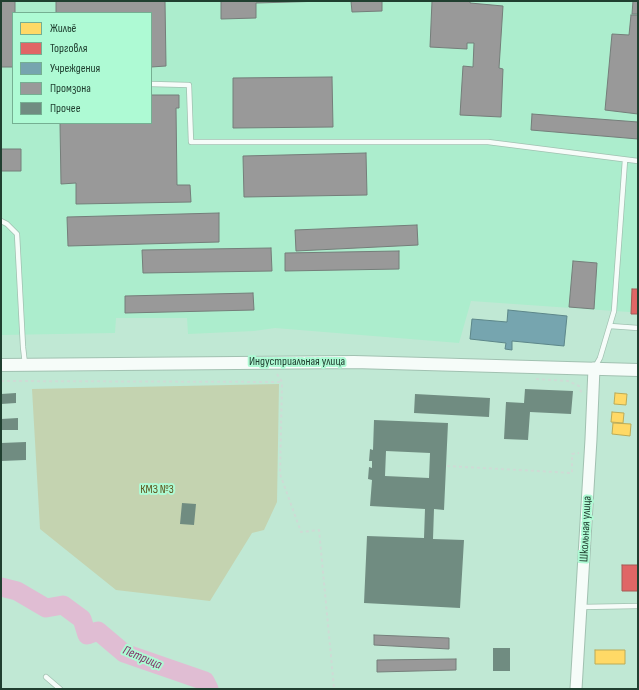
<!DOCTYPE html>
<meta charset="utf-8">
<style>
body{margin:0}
#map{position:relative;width:639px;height:690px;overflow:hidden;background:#c0e8d4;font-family:"Sofia Sans Condensed",sans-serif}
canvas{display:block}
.frame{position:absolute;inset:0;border:2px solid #203f30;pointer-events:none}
.legend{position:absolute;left:12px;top:12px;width:140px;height:112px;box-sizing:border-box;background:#aefad4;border:1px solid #75af92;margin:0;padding:5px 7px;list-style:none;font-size:12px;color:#203f30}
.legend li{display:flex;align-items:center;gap:8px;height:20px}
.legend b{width:20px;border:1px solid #75af92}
</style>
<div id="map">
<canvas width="639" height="690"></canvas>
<div class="frame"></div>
<ul class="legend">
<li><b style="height:11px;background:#ffd966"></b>Жильё</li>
<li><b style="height:11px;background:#e06666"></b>Торговля</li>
<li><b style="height:11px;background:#76a5af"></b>Учреждения</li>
<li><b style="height:11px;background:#999"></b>Промзона</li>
<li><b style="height:11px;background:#708c81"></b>Прочее</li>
</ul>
</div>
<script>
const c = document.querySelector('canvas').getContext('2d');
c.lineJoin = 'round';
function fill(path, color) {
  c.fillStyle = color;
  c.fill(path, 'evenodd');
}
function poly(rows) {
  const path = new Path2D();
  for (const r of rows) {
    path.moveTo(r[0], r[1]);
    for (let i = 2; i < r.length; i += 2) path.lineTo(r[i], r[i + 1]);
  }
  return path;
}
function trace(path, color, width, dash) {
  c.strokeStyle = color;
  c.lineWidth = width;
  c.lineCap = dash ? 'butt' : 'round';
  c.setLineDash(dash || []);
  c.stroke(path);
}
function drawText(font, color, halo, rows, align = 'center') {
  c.font = font + ' "Sofia Sans Condensed",sans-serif';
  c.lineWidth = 4;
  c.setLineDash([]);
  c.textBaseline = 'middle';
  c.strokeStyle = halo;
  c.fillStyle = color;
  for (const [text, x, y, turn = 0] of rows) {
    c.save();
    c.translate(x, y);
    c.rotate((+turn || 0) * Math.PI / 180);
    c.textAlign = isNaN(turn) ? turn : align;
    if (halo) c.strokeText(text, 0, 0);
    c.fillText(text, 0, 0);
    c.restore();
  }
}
const built = poly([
 [1,1,638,1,638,314,631,314,630,312,614,311,471,301,459,343,275,328,254,331,188,334,187,318,116,318,115,333,1,335],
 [13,13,151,13,151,123,13,123]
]);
const green = poly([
 [279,384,277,502,264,530,252,533,210,601,116,590,40,529,32,389]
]);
const homes = poly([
 [615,393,627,394,626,405,614,404,615,393],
 [612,412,624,413,623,423,611,422,612,412],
 [613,423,631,424,630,436,612,434,613,423],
 [595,650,625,650,625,664,595,664,595,650]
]);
const shops = poly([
 [632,289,638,289,638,314,631,314,632,289],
 [622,565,638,565,638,591,622,591,622,565]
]);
const public = poly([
 [508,310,567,316,564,346,512,341,512,350,505,349,506,343,470,339,472,319,507,322,508,310]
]);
const industry = poly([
 [1,1,15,1,15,13,13,13,13,67,1,67,1,1],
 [56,1,165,1,166,66,151,67,151,13,56,13,56,1],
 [221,1,325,1,256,3,256,18,221,19,221,1],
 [351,1,382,1,382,11,352,12,351,1],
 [432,1,470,1,470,3,503,6,499,68,503,69,501,117,460,115,463,66,473,67,474,43,467,43,467,49,430,47,432,1],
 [633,1,638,1,638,14,632,14,633,1],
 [631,15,638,15,638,114,605,110,612,34,629,35,631,15],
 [332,77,333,127,233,128,233,78,332,77],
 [151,95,179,95,179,108,176,108,177,185,190,185,191,202,76,204,76,183,61,184,60,123,151,123,151,95],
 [532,114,638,122,638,139,531,130,532,114],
 [1,149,21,149,21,171,1,171,1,149],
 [366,153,367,195,244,197,243,156,366,153],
 [219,213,219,242,68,246,67,217,219,213],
 [417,225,418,245,296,251,295,230,417,225],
 [271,248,272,271,143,273,142,250,271,248],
 [399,251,399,269,285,271,285,253,399,251],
 [573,261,597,263,594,309,569,307,573,261],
 [253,293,254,310,125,313,125,296,253,293],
 [374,635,449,638,449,649,374,645,374,635],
 [456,659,456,670,377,672,377,660,456,659]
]);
const river = poly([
 [1,587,17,591,46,608,63,605,82,619,87,635,98,631,124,653,205,681,209,689]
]);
const building = poly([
 [525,389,573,391,571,414,530,412,528,440,504,439,506,402,524,403],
 [16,393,16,403,1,404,1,394],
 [415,394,490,398,489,417,414,413],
 [18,418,18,430,1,430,1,419],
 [374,420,448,423,444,510,434,509,433,539,464,540,460,608,364,603,367,536,424,538,425,509,370,506,372,480,368,479,369,467,372,468,372,461,369,461,370,449,373,450],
 [386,451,430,453,429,478,385,476],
 [26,442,26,460,1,461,1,443],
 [182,503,196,504,194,525,180,524],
 [493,648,510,648,510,671,493,671]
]);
const path = poly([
 [277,374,282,382,280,474,301,532,319,530,334,688,336,689],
 [536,379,568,381,579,386,582,394],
 [1,381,282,382],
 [447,466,572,473,572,454,579,453]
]);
const service = poly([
 [151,84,189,85,191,142,488,142,638,161],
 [1,221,7,224,17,234,23,347,25,364],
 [610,326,638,328],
 [595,367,600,358,614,311,625,160],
 [581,607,638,606],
 [46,677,60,689]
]);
const tertiary = poly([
 [576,689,591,439,594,368]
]);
const secondary = poly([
 [1,365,354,362,638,370]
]);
const streetNames = [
 ["Индустриальная улица",297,362],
 ["Школьная улица",586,529,-87]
];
const parkNames = [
 ["КМЗ №3",157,490]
];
const waterNames = [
 ["Петрица",142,658,23]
];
fill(built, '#acedcd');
fill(green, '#c4d3b0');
fill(homes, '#ffd966');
trace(homes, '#bcab56', 1);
fill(shops, '#e06666');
trace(shops, '#a65a56', 1);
fill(public, '#76a5af');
trace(public, '#5c8689', 1);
fill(industry, '#999');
trace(industry, '#757e7a', 1);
trace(river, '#e0bdd3', 19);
fill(building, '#708c81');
trace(service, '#a1c1b1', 6);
trace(tertiary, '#a1c1b1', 13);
trace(secondary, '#a1c1b1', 14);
trace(path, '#cedbd5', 2, [3, 3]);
trace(service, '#f6fcf9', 4.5);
trace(tertiary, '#f6fcf9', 11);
trace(secondary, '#f6fcf9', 12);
drawText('12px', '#203f30', '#aefad4', streetNames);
drawText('12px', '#5d551e', '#aefad4', parkNames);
drawText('italic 13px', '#84376b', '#aefad4', waterNames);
</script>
